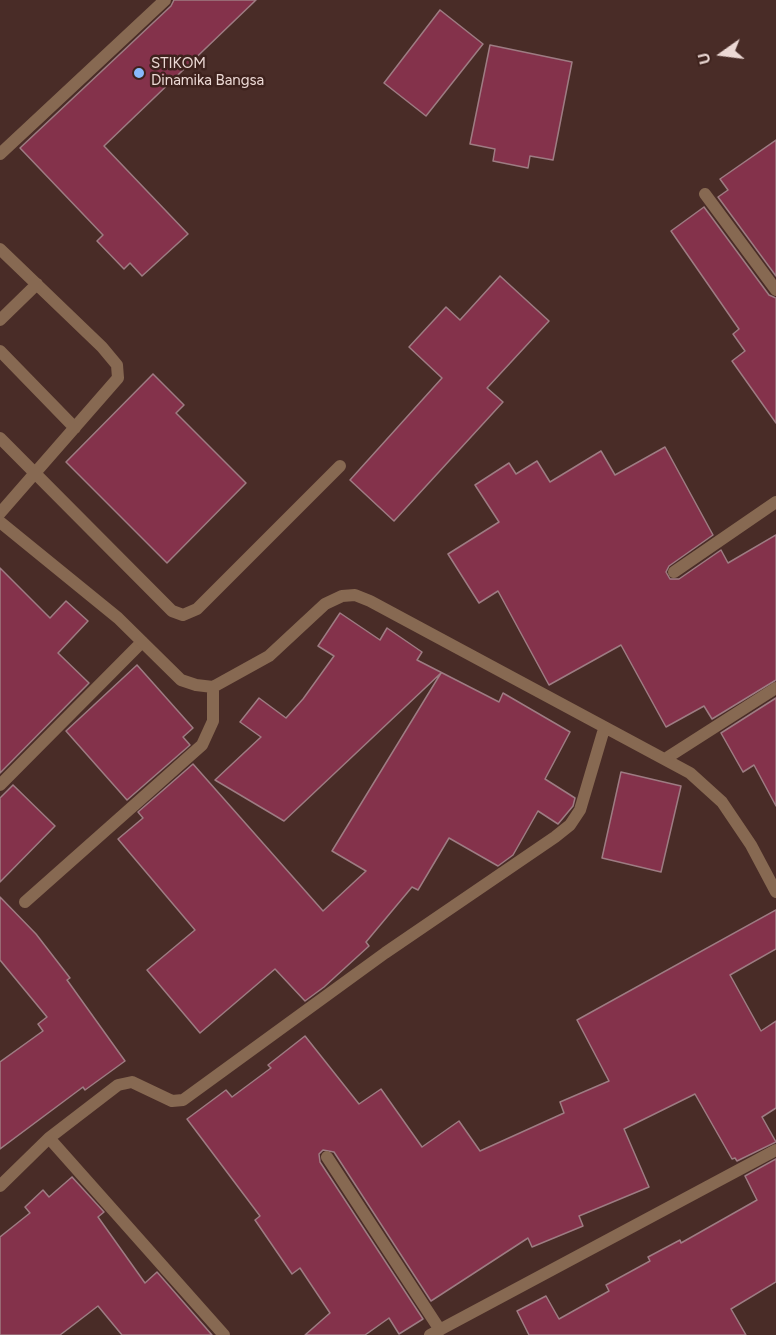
<!DOCTYPE html>
<style>
body{margin:0}
#map{position:relative;width:776px;height:1335px;overflow:hidden;background:#492c27;font-family:Figtree,sans-serif}
canvas{display:block}
.north{position:absolute;left:692px;top:24px;width:60px;height:60px;-webkit-text-stroke:4px #3e221d;paint-order:stroke;rotate:256deg;font-size:16px;font-weight:700;line-height:24px;text-align:center;color:#ecd9d5}
.north::after{content:'';display:block;margin:auto;width:21px;height:27px;background:#ecd9d5;clip-path:polygon(50% 0,100% 100%,50% 72%,0 100%)}
</style>
<div id="map">
<canvas width="776" height="1335"></canvas>
<div class="north">U</div>
</div>
<script>
const c = document.querySelector('canvas').getContext('2d');
c.lineJoin = 'round';
function fill(path, color) {
  c.fillStyle = color;
  c.fill(path, 'evenodd');
}
function poly(rows) {
  const path = new Path2D();
  for (const r of rows) {
    path.moveTo(r[0], r[1]);
    for (let i = 2; i < r.length; i += 2) path.lineTo(r[i], r[i + 1]);
  }
  return path;
}
function trace(path, color, width, dash) {
  c.strokeStyle = color;
  c.lineWidth = width;
  c.lineCap = dash ? 'butt' : 'round';
  c.setLineDash(dash || []);
  c.stroke(path);
}
function drawText(font, color, halo, rows, align = 'center') {
  c.font = font + ' Figtree,sans-serif';
  c.lineWidth = 5;
  c.setLineDash([]);
  c.textBaseline = 'middle';
  c.strokeStyle = halo;
  c.fillStyle = color;
  for (const [text, x, y, turn = 0] of rows) {
    c.save();
    c.translate(x, y);
    c.rotate((+turn || 0) * Math.PI / 180);
    c.textAlign = isNaN(turn) ? turn : align;
    if (halo) c.strokeText(text, 0, 0);
    c.fillText(text, 0, 0);
    c.restore();
  }
}
const building = poly([
 [174,0,256,0,104,146,188,234,142,276,130,263,124,269,97,241,103,235,20,148,171,6,174,0],
 [440,10,483,44,426,116,384,83,440,10],
 [490,45,572,62,553,160,530,156,528,168,493,161,495,149,470,144,490,45],
 [776,140,776,276,718,197,728,190,720,179,776,140],
 [704,207,769,295,776,298,776,423,732,361,745,351,733,334,739,329,671,231,704,207],
 [500,276,549,321,487,388,503,402,394,521,350,480,442,378,409,347,446,307,460,320,500,276],
 [153,374,184,405,176,413,246,483,167,563,66,462,153,374],
 [665,447,713,535,669,566,666,572,670,579,679,579,721,550,728,563,776,535,776,680,712,719,704,706,666,727,621,645,549,685,498,591,479,603,448,554,499,522,475,485,509,463,516,474,537,461,550,482,601,451,615,475,665,447],
 [0,568,50,618,66,601,88,621,58,653,89,683,0,773,0,568],
 [340,613,380,640,387,628,422,652,417,660,499,702,503,693,570,732,545,779,575,798,573,806,558,824,538,811,513,855,498,866,449,838,418,890,412,887,366,942,369,946,324,987,305,1001,275,969,200,1033,147,970,195,930,118,839,143,818,138,812,193,764,323,911,366,871,332,851,441,673,284,821,215,780,261,737,240,722,259,698,286,718,303,699,334,656,318,646,340,613],
 [137,665,193,728,183,737,190,745,127,800,66,731,137,665],
 [776,698,776,806,754,765,743,772,721,733,776,698],
 [621,772,681,786,661,872,602,858,621,772],
 [13,785,55,826,0,882,0,798,13,785],
 [0,897,36,934,70,978,67,980,125,1061,85,1090,83,1087,0,1149,0,1062,43,1031,38,1024,47,1017,0,960,0,897],
 [776,910,776,949,730,975,761,1031,776,1021,776,1108,762,1117,776,1142,737,1161,735,1158,732,1159,695,1094,624,1129,649,1187,579,1216,583,1226,532,1247,528,1238,431,1301,334,1152,323,1150,319,1154,320,1162,423,1319,399,1334,389,1318,365,1335,305,1335,330,1313,300,1268,292,1274,255,1220,260,1216,187,1119,226,1090,232,1097,271,1068,268,1065,305,1036,359,1104,381,1089,422,1147,459,1121,480,1151,564,1113,560,1102,609,1081,577,1020,776,910],
 [776,1159,776,1282,731,1309,746,1335,529,1335,517,1311,546,1296,559,1319,609,1291,606,1285,650,1261,648,1257,680,1240,681,1243,757,1200,745,1176,776,1159],
 [72,1177,104,1212,98,1217,145,1283,157,1272,212,1335,122,1335,98,1306,60,1335,0,1335,0,1237,30,1213,25,1207,43,1190,49,1197,72,1177]
]);
const lane = poly([
 [0,154,165,0],
 [0,249,102,347,117,365,118,378,0,513],
 [0,320,37,284],
 [0,351,75,428],
 [0,438,172,611,183,615,197,609,340,466],
 [0,785,142,642]
]);
const street = poly([
 [705,194,776,290],
 [0,522,118,618,181,680,196,685,213,687,269,656,325,604,342,596,355,595,370,601,690,773,722,802,751,845,776,892],
 [674,572,776,502],
 [665,759,776,688],
 [25,902,202,745,213,721,213,687],
 [49,1138,224,1335],
 [327,1157,440,1330],
 [0,1186,49,1138,118,1085,132,1082,172,1101,183,1100,385,953,555,837,570,825,580,810,604,729],
 [430,1335,776,1150]
]);
const markers = [
 [139,73,6,"#88bafc"]
];
const poiNames = [
 ["STIKOM",151,64],
 ["Dinamika Bangsa",151,81]
];
fill(building, '#84324b');
trace(building, '#9e7c83', 1.5);
trace(lane, '#876952', 12);
trace(street, '#876952', 12);
for (const [x, y, r, color] of markers) {
  const dot = new Path2D();
  dot.arc(x, y, r, 0, 2 * Math.PI);
  c.fillStyle = color;
  c.fill(dot);
  trace(dot, '#3e221d', 2);
}
drawText('15px', '#ecd9d5', '#3e221d', poiNames, 'left');
</script>
